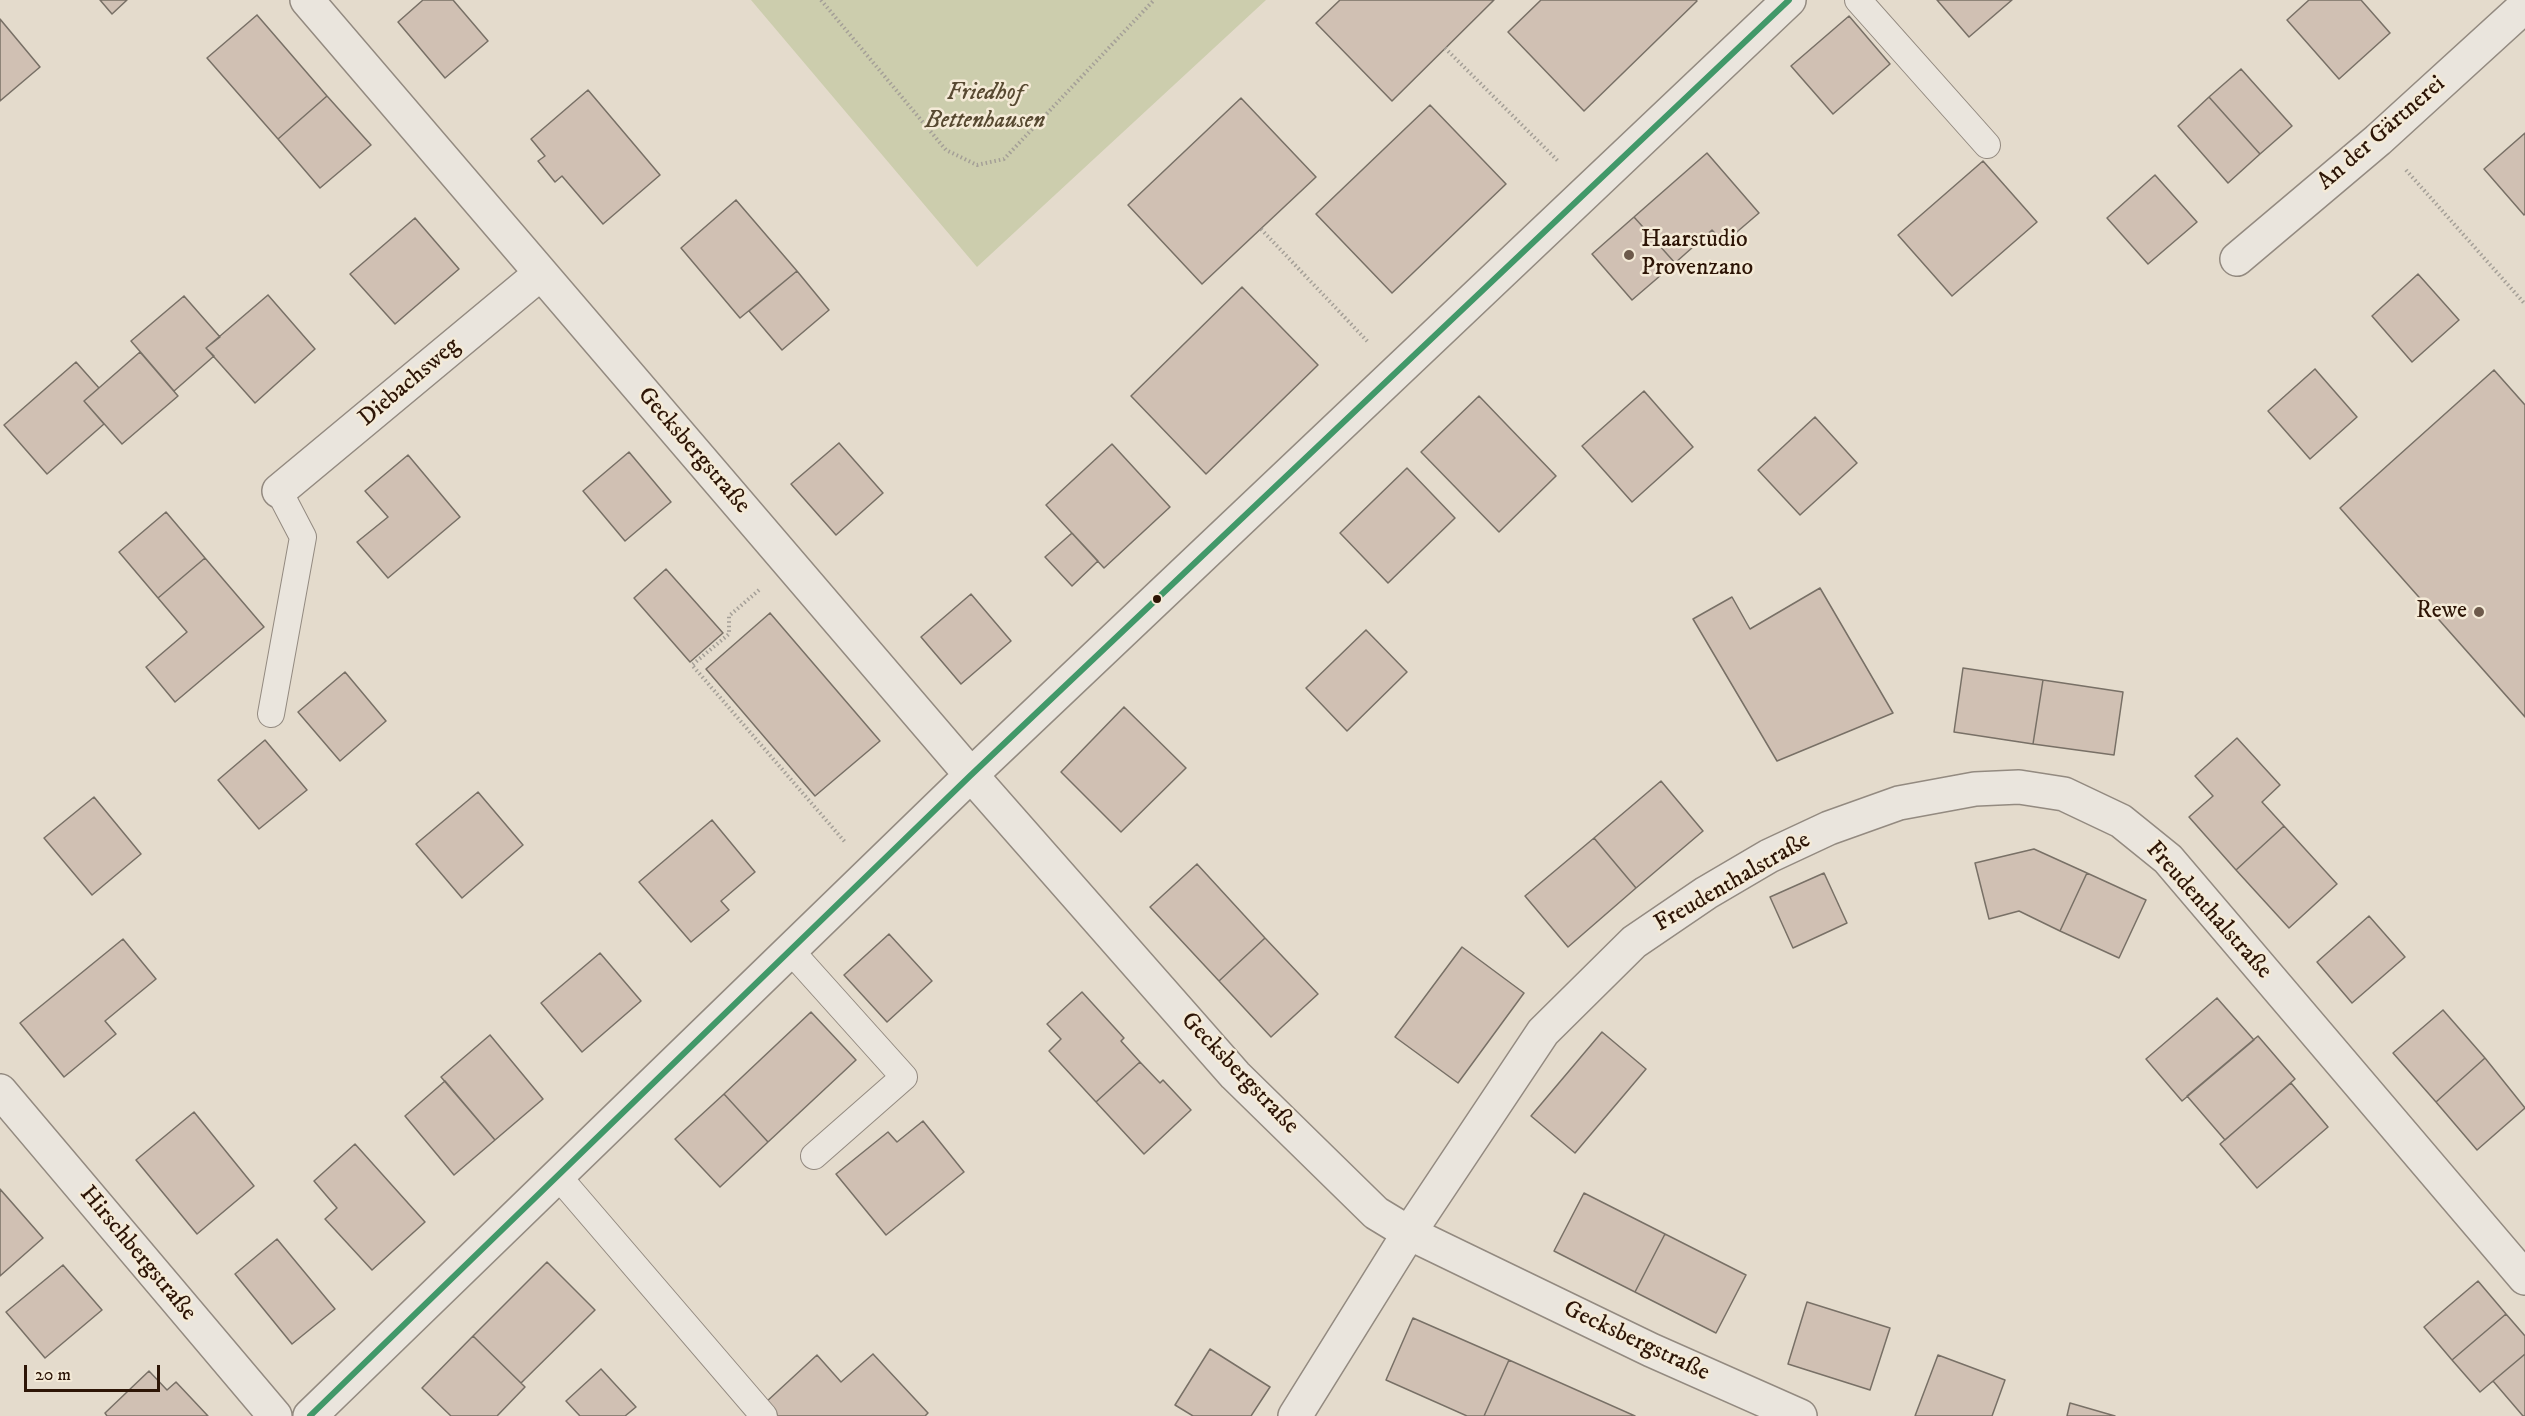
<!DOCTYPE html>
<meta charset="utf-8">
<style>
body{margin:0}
#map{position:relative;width:2525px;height:1416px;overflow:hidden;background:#e4dbcc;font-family:"IM FELL DW Pica",serif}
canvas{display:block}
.scale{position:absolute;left:24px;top:1365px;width:136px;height:27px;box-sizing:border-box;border:3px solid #2d1506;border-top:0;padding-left:8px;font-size:18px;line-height:21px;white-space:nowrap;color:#2d1506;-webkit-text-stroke:4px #f4ead7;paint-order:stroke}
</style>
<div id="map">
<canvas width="2525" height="1416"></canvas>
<div class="scale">20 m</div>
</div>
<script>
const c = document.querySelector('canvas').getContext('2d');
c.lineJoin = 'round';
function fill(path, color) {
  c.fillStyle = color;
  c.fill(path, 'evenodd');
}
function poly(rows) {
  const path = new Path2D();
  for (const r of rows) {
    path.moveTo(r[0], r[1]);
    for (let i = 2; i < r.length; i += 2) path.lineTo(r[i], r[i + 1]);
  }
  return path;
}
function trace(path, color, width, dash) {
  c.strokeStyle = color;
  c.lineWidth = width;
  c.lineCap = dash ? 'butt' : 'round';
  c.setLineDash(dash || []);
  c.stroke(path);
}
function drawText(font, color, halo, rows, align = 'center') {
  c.font = font + ' "IM FELL DW Pica",serif';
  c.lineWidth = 5;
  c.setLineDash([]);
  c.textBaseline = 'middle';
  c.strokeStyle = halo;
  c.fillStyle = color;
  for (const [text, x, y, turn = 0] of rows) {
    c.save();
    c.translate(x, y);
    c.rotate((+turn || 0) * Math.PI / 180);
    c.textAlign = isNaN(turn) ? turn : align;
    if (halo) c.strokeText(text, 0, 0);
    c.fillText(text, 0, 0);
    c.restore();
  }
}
const green = poly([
 [751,0,1266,0,977,267]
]);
const building = poly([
 [100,0,127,0,112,14,100,0],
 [423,0,453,0,488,41,445,78,398,22,423,0],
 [1340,0,1494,0,1392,101,1316,23,1340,0],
 [1541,0,1696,0,1697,1,1584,111,1508,32,1541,0],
 [1937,0,2012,0,1969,37,1937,0],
 [2309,0,2361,0,2390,33,2339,79,2287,20,2309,0],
 [257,15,327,96,278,139,207,58,257,15],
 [1849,16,1890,64,1833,114,1791,66,1849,16],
 [0,19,40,67,0,101,0,19],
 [2241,69,2292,126,2260,154,2209,97,2241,69],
 [588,90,660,175,603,224,562,176,555,182,538,161,545,156,531,139,588,90],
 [327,96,371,145,320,188,278,139,327,96],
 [2209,97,2260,154,2228,183,2178,126,2209,97],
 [1241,98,1316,177,1202,284,1128,205,1241,98],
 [1430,105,1506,184,1392,293,1316,214,1430,105],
 [2525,133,2525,214,2524,215,2484,169,2525,133],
 [1707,153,1759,213,1724,243,1712,230,1675,263,1634,217,1707,153],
 [1983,161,2037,222,1952,296,1898,235,1983,161],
 [2155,175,2197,222,2148,264,2107,218,2155,175],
 [736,200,797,271,740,318,681,248,736,200],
 [1634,217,1675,263,1632,300,1592,254,1634,217],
 [415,218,459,269,395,324,350,274,415,218],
 [797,271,829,310,782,350,749,311,797,271],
 [2418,274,2459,320,2412,362,2372,316,2418,274],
 [1242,287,1318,365,1206,474,1131,396,1242,287],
 [268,295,315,349,255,403,206,348,268,295],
 [184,296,220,337,206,348,214,356,174,391,131,341,184,296],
 [140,352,178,396,122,444,84,401,140,352],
 [76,362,99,388,84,401,104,424,47,474,4,425,76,362],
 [2315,369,2357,417,2310,459,2268,411,2315,369],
 [2494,370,2525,405,2525,717,2340,508,2494,370],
 [1644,391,1693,447,1632,502,1582,446,1644,391],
 [1479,396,1556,476,1499,532,1421,452,1479,396],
 [1815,417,1857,463,1800,515,1758,470,1815,417],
 [839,443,883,493,836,535,791,484,839,443],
 [1112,444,1170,507,1104,568,1046,505,1112,444],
 [629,452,671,502,625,541,583,491,629,452],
 [408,455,460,517,388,578,357,542,388,517,365,491,408,455],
 [1407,468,1455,518,1388,583,1340,533,1407,468],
 [166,512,205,558,158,598,119,552,166,512],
 [1072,533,1098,561,1072,586,1045,557,1072,533],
 [205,558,264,627,175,702,146,667,187,632,158,598,205,558],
 [666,569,723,633,690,662,634,598,666,569],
 [1820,588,1893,713,1777,761,1693,619,1732,597,1750,629,1820,588],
 [971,594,1011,641,961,684,921,637,971,594],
 [770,613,880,741,815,796,706,669,770,613],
 [1366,630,1407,672,1347,731,1306,688,1366,630],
 [1963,668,2043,680,2033,744,1954,732,1963,668],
 [345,672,386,721,340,761,298,712,345,672],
 [2043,680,2123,692,2114,755,2033,744,2043,680],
 [1124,707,1186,768,1121,832,1061,772,1124,707],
 [2237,738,2280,785,2262,802,2284,826,2236,870,2189,817,2213,796,2195,776,2237,738],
 [265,740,307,790,259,829,218,780,265,740],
 [1661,781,1703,831,1636,888,1594,838,1661,781],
 [478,792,523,845,462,898,416,844,478,792],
 [94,797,141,854,92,895,44,838,94,797],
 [712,820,755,872,721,901,729,910,691,942,639,882,712,820],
 [2284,826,2337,884,2289,928,2236,870,2284,826],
 [1594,838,1636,888,1568,947,1525,896,1594,838],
 [2034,849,2087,873,2060,931,2019,911,1989,919,1975,863,2034,849],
 [1197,864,1265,938,1219,981,1150,907,1197,864],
 [1824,873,1847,923,1793,948,1770,897,1824,873],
 [2087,873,2146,900,2119,958,2060,931,2087,873],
 [2369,916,2405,957,2352,1003,2317,962,2369,916],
 [889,934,932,981,887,1022,844,975,889,934],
 [1265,938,1318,994,1271,1037,1219,981,1265,938],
 [123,939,156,979,105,1021,116,1034,64,1077,20,1023,123,939],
 [1462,947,1524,993,1458,1083,1395,1037,1462,947],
 [600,953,641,1001,582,1052,541,1003,600,953],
 [1082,992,1124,1038,1121,1041,1140,1062,1096,1102,1049,1051,1061,1039,1047,1024,1082,992],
 [2217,998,2254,1040,2182,1101,2146,1059,2217,998],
 [2443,1010,2485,1058,2436,1102,2393,1053,2443,1010],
 [811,1012,856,1060,768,1142,724,1094,811,1012],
 [1602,1032,1646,1069,1575,1153,1531,1116,1602,1032],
 [490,1035,543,1099,495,1140,441,1077,490,1035],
 [2258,1036,2295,1079,2225,1140,2187,1096,2258,1036],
 [2485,1058,2525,1108,2477,1150,2436,1102,2485,1058],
 [1140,1062,1160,1083,1163,1080,1191,1110,1144,1154,1096,1102,1140,1062],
 [445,1081,495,1140,454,1175,405,1116,445,1081],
 [2291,1083,2328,1127,2257,1188,2220,1144,2291,1083],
 [724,1094,768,1142,720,1187,675,1139,724,1094],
 [194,1112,254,1186,197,1234,136,1160,194,1112],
 [923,1121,964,1172,886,1235,836,1174,888,1132,897,1142,923,1121],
 [355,1144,425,1222,372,1270,325,1219,337,1208,314,1181,355,1144],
 [0,1189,43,1238,0,1276,0,1189],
 [1584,1193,1665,1234,1635,1292,1554,1251,1584,1193],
 [1665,1234,1746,1275,1716,1333,1635,1292,1665,1234],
 [277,1239,335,1309,292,1344,235,1274,277,1239],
 [547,1262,595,1310,521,1383,473,1336,547,1262],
 [63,1265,102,1310,45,1358,6,1312,63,1265],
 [2478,1281,2506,1314,2452,1360,2424,1327,2478,1281],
 [1807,1302,1890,1328,1870,1390,1788,1364,1807,1302],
 [2506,1314,2525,1336,2525,1354,2480,1392,2452,1360,2506,1314],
 [1413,1318,1509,1360,1484,1416,1467,1416,1386,1380,1413,1318],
 [473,1336,525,1387,497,1416,451,1416,422,1388,473,1336],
 [1210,1349,1270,1387,1251,1416,1193,1416,1175,1405,1210,1349],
 [873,1354,928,1413,925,1416,777,1416,765,1403,817,1355,841,1382,873,1354],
 [2525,1354,2525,1416,2523,1416,2493,1381,2525,1354],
 [1938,1355,2005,1380,1992,1416,1915,1416,1938,1355],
 [1509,1360,1635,1416,1484,1416,1509,1360],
 [601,1369,636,1407,625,1416,580,1416,566,1401,601,1369],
 [149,1371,167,1390,176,1382,208,1416,107,1416,105,1413,149,1371],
 [2070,1403,2115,1416,2067,1416,2070,1403]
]);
const path = poly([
 [821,0,946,150,977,165,1004,159,1154,0],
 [1445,48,1559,162],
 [2406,170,2525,304],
 [1261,229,1369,343],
 [759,590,729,616,729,634,692,665,845,842]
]);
const service = poly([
 [1858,0,1987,145],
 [271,714,303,537,279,491],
 [790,950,904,1077,814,1156],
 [557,1175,764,1416]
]);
const minor = poly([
 [307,0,971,775,1235,1075,1376,1213,1409,1233,1651,1350,1800,1416],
 [2237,259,2378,140,2525,6],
 [279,491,540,274],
 [0,1091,275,1416],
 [310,1416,971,775,1789,0],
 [1295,1416,1409,1233,1543,1032,1634,942,1706,893,1769,856,1829,828,1899,803,1975,789,2019,787,2064,794,2121,821,2168,859,2525,1278]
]);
const bus1 = poly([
 [310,1416,971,775,1789,0]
]);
const markers = [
 [1629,255,6,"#6d5a4b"],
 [1157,599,5,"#2d1506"],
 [2479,612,6,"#6d5a4b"]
];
const parkNames = [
 ["Friedhof",985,94],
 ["Bettenhausen",985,122]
];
const streetNames = [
 ["An der Gärtnerei",2382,134,-41],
 ["Diebachsweg",410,383,-40],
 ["Gecksbergstraße",693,451,49],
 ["Freudenthalstraße",1733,883,-30],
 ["Freudenthalstraße",2208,911,48],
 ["Gecksbergstraße",1239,1074,46],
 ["Hirschbergstraße",137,1254,50],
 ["Gecksbergstraße",1636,1342,25]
];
const poiNames = [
 ["Haarstudio",1641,241],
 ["Provenzano",1641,269],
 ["Rewe",2467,612,"right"]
];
fill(green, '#cccdad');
fill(building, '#d0c0b3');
trace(building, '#787066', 1.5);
trace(service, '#938a80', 28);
trace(minor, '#938a80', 36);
trace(path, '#a49f97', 4, [1.5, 3]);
trace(service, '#eae5dd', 26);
trace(minor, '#eae5dd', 33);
trace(bus1, '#419869', 6);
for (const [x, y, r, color] of markers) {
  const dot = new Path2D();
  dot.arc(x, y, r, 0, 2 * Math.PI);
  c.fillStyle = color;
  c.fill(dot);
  trace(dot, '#f4ead7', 2);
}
drawText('italic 24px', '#574931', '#f4ead7', parkNames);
drawText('24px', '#2d1506', '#f4ead7', streetNames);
drawText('24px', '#2d1506', '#f4ead7', poiNames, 'left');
</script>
